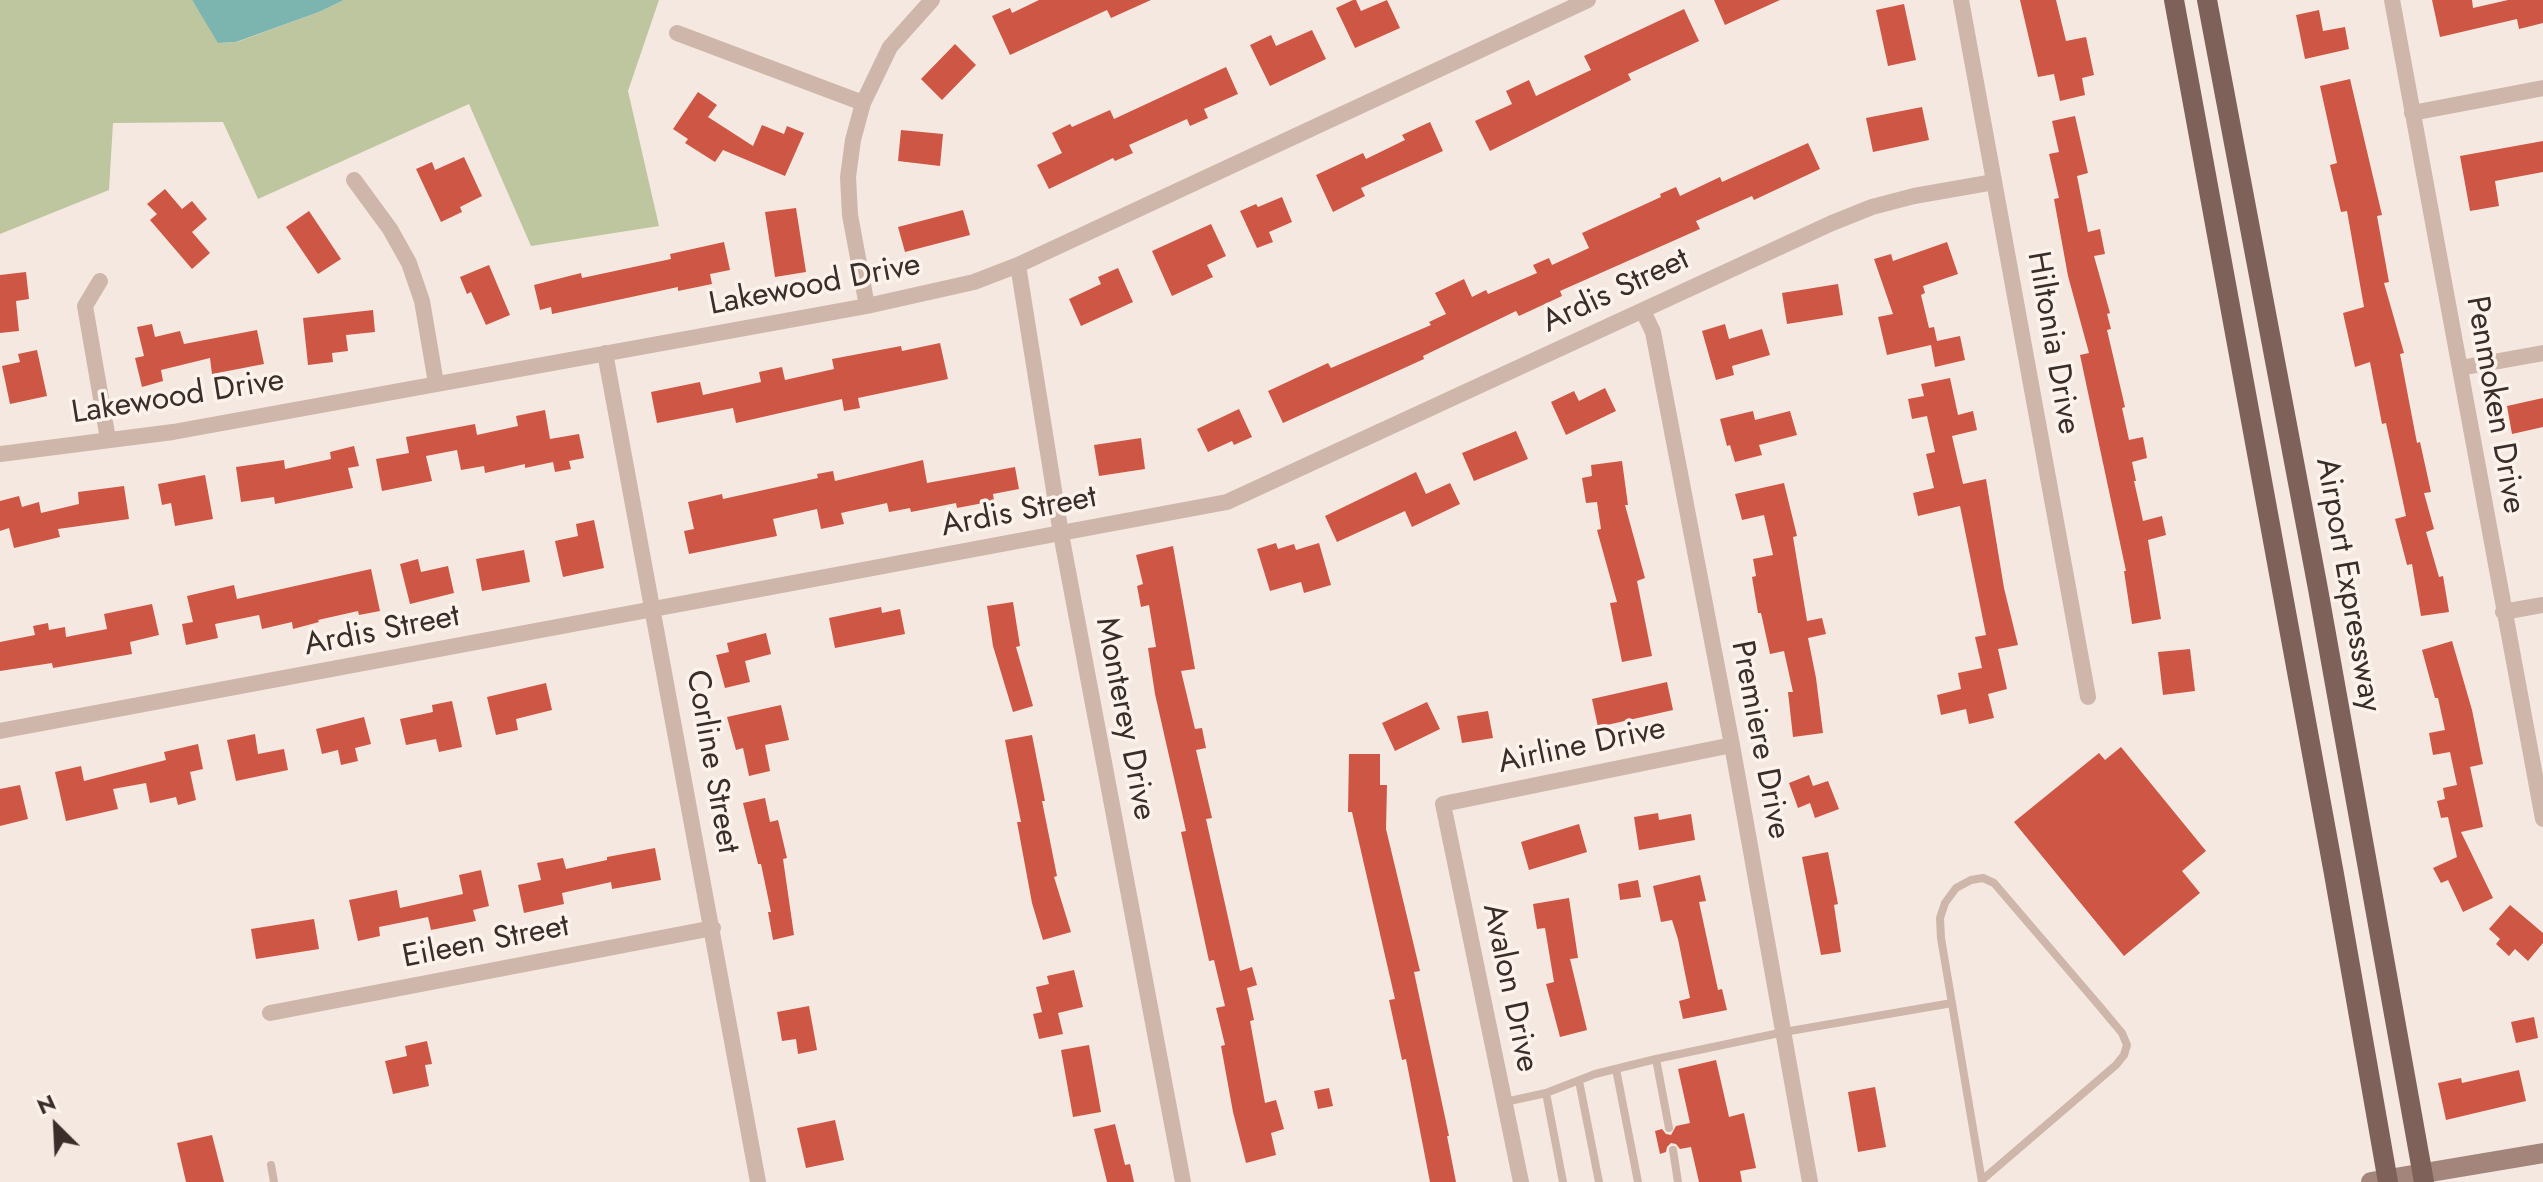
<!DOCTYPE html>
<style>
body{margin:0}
#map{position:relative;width:2543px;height:1182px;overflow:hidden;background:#f5e8e0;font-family:Jost,sans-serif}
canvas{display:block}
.north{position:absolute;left:16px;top:1086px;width:80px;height:80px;-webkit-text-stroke:6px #fcf3ed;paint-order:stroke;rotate:336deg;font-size:22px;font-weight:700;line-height:32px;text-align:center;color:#3b2d2a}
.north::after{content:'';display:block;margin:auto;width:28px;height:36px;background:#3b2d2a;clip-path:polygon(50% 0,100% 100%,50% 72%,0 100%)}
</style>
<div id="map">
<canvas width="2543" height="1182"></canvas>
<div class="north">N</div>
</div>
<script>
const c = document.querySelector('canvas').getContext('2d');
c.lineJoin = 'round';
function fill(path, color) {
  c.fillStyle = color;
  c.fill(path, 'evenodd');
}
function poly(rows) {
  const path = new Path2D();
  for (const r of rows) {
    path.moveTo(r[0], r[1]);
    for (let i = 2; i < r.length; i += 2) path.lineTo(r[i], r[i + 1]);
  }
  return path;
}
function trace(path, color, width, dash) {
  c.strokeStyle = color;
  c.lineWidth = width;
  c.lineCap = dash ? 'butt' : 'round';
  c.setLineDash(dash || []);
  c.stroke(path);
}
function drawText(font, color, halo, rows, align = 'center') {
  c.font = font + ' Jost,sans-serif';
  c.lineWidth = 7;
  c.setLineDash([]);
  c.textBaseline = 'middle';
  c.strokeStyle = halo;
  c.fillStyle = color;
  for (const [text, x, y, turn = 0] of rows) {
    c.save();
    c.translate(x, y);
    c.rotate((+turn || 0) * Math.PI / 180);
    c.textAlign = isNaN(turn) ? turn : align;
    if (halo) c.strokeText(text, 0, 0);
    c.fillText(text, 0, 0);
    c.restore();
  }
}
const green = poly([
 [0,0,192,0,219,43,237,42,319,12,344,0,659,0,628,91,659,226,531,246,469,104,258,199,223,122,113,123,109,190,0,234]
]);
const water = poly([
 [192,0,344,0,319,12,236,42,218,43]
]);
const building = poly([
 [1039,0,1151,0,1111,18,1107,10,1010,55,992,16,1010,8,1012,13],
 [1353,0,1356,0,1361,11,1387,0,1400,28,1355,48,1336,8],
 [1714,0,1780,0,1725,25],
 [2020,0,2056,0,2066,41,2086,37,2094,75,2082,78,2085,95,2060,101,2054,74,2038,77],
 [2432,0,2472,0,2473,8,2508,0,2543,0,2543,23,2519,29,2517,19,2440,37],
 [1904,4,1916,60,1888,66,1876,10],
 [1684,9,1699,41,1628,74,1631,80,1490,151,1475,121,1512,104,1506,91,1529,80,1536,96,1591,70,1584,56],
 [2319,10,2323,31,2345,27,2349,49,2305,59,2296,15],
 [1312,30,1326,59,1270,86,1250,45,1271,35,1276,46],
 [955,44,976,65,942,100,921,79],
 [1226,67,1238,94,1204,109,1208,118,1190,126,1187,119,1129,145,1133,153,1115,161,1113,158,1049,189,1037,165,1062,153,1052,133,1070,124,1072,127,1110,110,1114,119],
 [2350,79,2382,215,2377,216,2389,282,2384,283,2404,353,2400,354,2417,443,2420,442,2431,492,2424,493,2434,529,2426,532,2439,577,2443,576,2449,612,2421,616,2412,564,2407,565,2395,519,2406,516,2386,423,2382,424,2370,362,2355,367,2343,313,2364,307,2347,211,2341,212,2330,165,2337,163,2320,86],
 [698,92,717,105,708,117,753,146,762,125,784,134,787,126,804,133,785,176,723,150,715,162,685,143,688,139,673,129],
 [1922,107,1929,140,1873,152,1866,118],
 [2075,116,2088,173,2077,176,2088,232,2100,229,2105,254,2094,256,2110,313,2107,314,2111,329,2107,330,2125,407,2122,408,2129,440,2143,437,2147,458,2132,462,2136,481,2134,481,2143,521,2162,516,2166,535,2148,540,2161,619,2132,624,2124,571,2126,571,2080,355,2089,353,2068,276,2054,199,2059,198,2049,154,2059,152,2052,121],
 [1430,122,1443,151,1361,188,1365,196,1333,212,1316,175,1363,153,1366,159,1405,140,1402,135],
 [901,130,943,134,940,166,898,161],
 [2543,141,2543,172,2495,181,2499,206,2470,211,2460,156],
 [1808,143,1820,169,1754,200,1752,196,1696,221,1700,229,1560,291,1562,296,1519,316,1516,311,1423,356,1424,359,1283,423,1268,391,1328,363,1331,368,1431,325,1429,322,1446,314,1435,293,1464,279,1472,297,1486,290,1488,294,1537,273,1533,265,1549,258,1552,265,1589,248,1582,233,1661,197,1660,194,1676,187,1680,196,1720,177,1722,182],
 [464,157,482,196,460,207,462,212,441,222,416,169,432,162,435,170],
 [165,189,182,209,192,201,207,219,192,232,210,253,192,269,150,220,157,214,147,204],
 [1282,197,1292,222,1269,232,1273,242,1257,248,1240,211,1256,204,1258,207],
 [796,208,806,272,775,277,765,212],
 [963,210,970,235,905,252,898,227],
 [309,211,341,259,318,274,286,227],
 [1211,224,1226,256,1207,265,1213,277,1172,296,1152,251],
 [724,242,730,270,710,274,712,284,678,291,678,287,552,314,551,307,540,310,534,285,581,273,582,278,671,259,670,254],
 [1947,242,1958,274,1923,286,1925,293,1921,295,1929,328,1934,327,1937,341,1960,336,1965,360,1935,367,1931,345,1887,355,1878,317,1893,314,1874,259,1891,254,1893,261],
 [489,265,510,315,486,325,471,292,467,294,460,277],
 [1118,268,1133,302,1081,326,1069,299,1101,284,1098,277],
 [26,272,29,299,16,301,19,331,0,333,0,275],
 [1838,284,1843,315,1787,324,1782,293],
 [373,310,375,332,346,335,348,351,332,353,333,362,308,365,303,318],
 [152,324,155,337,180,331,184,344,257,330,264,364,212,374,210,358,161,370,163,381,142,387,135,358,144,356,137,327],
 [1725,324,1729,339,1762,329,1770,355,1732,366,1734,375,1716,380,1702,331],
 [940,343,948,379,858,398,860,408,844,411,842,399,736,423,733,408,657,423,651,392,700,382,703,395,761,382,759,372,782,367,785,380,834,369,832,359,901,346,902,351],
 [37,350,47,396,10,404,2,366,20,362,18,354],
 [1950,378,1958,415,1973,411,1977,430,1952,436,1963,484,1986,479,2004,588,2018,645,1998,649,2007,689,1988,694,1994,718,1969,724,1966,709,1941,715,1937,695,1961,689,1958,673,1982,668,1975,637,1986,635,1960,506,1918,516,1913,493,1934,488,1926,454,1935,452,1927,416,1912,419,1908,399,1924,396,1921,384],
 [1605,388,1616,411,1566,435,1551,402,1574,391,1579,401],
 [2543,398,2543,427,2512,434,2507,406],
 [1239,409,1252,437,1234,445,1232,441,1208,452,1197,429],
 [545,410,550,439,579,434,584,458,569,461,571,469,555,472,553,462,525,468,525,464,485,473,484,466,461,470,457,450,426,456,432,481,382,491,376,459,409,453,406,437,475,424,477,435,518,426,516,416],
 [1753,411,1755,420,1790,411,1797,435,1759,445,1762,455,1735,462,1730,445,1727,446,1720,419],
 [1516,431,1528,459,1474,481,1462,453],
 [1141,438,1145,469,1099,476,1094,445],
 [354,446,359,466,348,468,353,488,275,504,274,497,241,502,236,467,284,460,285,469,331,459,330,452],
 [923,460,927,483,1015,467,1019,489,993,494,994,501,957,508,956,503,911,512,910,508,889,512,887,503,841,513,844,524,821,529,817,509,773,519,777,536,689,554,684,531,694,529,688,502,722,494,723,499,818,478,817,474,833,471,835,481],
 [1622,461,1628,505,1625,505,1645,578,1637,581,1652,656,1622,662,1610,603,1617,602,1597,530,1601,529,1597,502,1586,503,1582,478,1592,476,1591,465],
 [1416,472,1426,494,1450,483,1460,504,1412,527,1405,511,1337,542,1325,516],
 [205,475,213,519,175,526,171,503,162,505,158,484],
 [1784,483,1797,536,1793,537,1807,621,1822,618,1826,634,1808,638,1816,678,1823,733,1793,737,1788,692,1793,692,1784,651,1770,654,1761,613,1758,613,1752,577,1756,576,1753,559,1773,555,1764,515,1742,520,1735,494],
 [124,486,129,519,58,529,60,537,14,548,9,528,0,531,0,501,19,496,22,507,39,502,41,513,79,504,78,492],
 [594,520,604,568,563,577,555,541,578,536,576,524],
 [1276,543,1278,549,1294,544,1296,550,1319,543,1331,585,1304,593,1301,582,1270,591,1257,549],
 [1173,546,1195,669,1181,671,1195,729,1202,728,1206,748,1196,750,1212,818,1206,819,1240,971,1252,967,1257,985,1247,988,1254,1020,1250,1021,1265,1103,1276,1100,1284,1129,1271,1133,1276,1155,1246,1163,1233,1112,1221,1046,1225,1045,1216,1008,1225,1006,1214,960,1209,961,1181,832,1186,831,1155,694,1148,648,1156,647,1149,605,1141,607,1137,586,1143,584,1136,555],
 [524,550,530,582,482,591,476,559],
 [418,559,421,572,448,566,454,593,410,604,400,564],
 [371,569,380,611,359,615,358,611,318,620,319,622,293,629,292,622,262,629,259,615,215,624,218,638,186,645,182,624,193,622,187,596,234,585,237,599],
 [1013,602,1020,646,1016,647,1033,706,1013,712,993,646,987,606],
 [152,604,159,635,130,642,132,654,53,668,52,663,0,671,0,642,35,635,33,626,48,623,49,630,65,627,66,637,107,629,104,614],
 [881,607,882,613,900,609,905,634,835,648,829,618],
 [766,633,771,654,745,661,750,682,725,688,716,655,729,652,727,643],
 [2452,641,2472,710,2483,764,2470,767,2483,827,2461,832,2493,898,2463,912,2448,880,2441,883,2433,868,2457,857,2448,817,2441,818,2437,801,2445,799,2443,788,2457,785,2450,752,2433,755,2429,733,2445,730,2438,698,2435,698,2422,650],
 [2190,649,2195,691,2163,695,2158,652],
 [1667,682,1673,710,1598,727,1592,699],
 [546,683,552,710,516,719,518,730,496,735,487,697],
 [452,701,462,747,439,752,436,739,406,745,400,719,433,712,432,705],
 [1427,702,1440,729,1395,751,1382,723],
 [781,705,789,740,765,745,770,771,749,776,743,748,736,750,727,717],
 [1488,711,1493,738,1462,743,1457,716],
 [364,717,371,744,355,748,358,761,341,765,338,750,322,754,316,729],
 [255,734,258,754,284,749,288,770,236,781,227,740],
 [1032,735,1045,801,1042,801,1057,876,1054,877,1071,932,1043,940,1032,903,1017,822,1021,822,1005,740],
 [198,744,203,769,190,772,196,800,178,805,176,797,150,803,146,783,113,789,118,809,66,821,55,772,81,766,84,781,166,760,164,752],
 [2121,747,2206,851,2182,871,2200,893,2124,956,2014,822,2099,753,2105,760],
 [1349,754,1380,754,1380,785,1387,785,1386,829,1420,971,1414,972,1449,1136,1447,1136,1456,1182,1430,1182,1406,1059,1402,1060,1389,1000,1395,999,1352,812,1348,812],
 [1809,775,1813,786,1828,781,1839,809,1815,818,1810,803,1798,808,1789,783],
 [20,785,28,819,0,826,0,789],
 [765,798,770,822,778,820,787,858,783,859,794,935,773,940,768,912,771,912,761,864,758,864,743,803],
 [1658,813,1659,820,1691,814,1695,840,1639,850,1634,817],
 [1579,824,1587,852,1529,870,1521,842],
 [655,848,661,880,612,889,611,882,562,893,564,904,524,913,518,885,541,880,537,863,563,858,566,869,607,860,607,857],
 [1828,852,1838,904,1834,905,1841,952,1821,955,1802,857],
 [481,870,489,906,473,910,476,921,431,930,428,917,379,927,380,936,358,941,349,900,397,890,400,908,463,894,459,875],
 [1700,875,1706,901,1699,902,1718,990,1722,989,1727,1010,1683,1019,1679,1001,1690,998,1678,939,1672,920,1661,922,1653,886],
 [1638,880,1641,897,1620,900,1618,884],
 [1569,898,1578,958,1570,959,1587,1030,1560,1037,1546,984,1554,982,1545,928,1537,929,1533,904],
 [2510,905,2543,933,2543,943,2528,961,2515,949,2509,956,2496,944,2500,939,2489,929],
 [314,919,319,949,256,959,251,929],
 [1074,970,1083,1007,1058,1013,1063,1034,1039,1039,1033,1014,1042,1012,1036,987,1049,984,1047,976],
 [809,1006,817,1050,798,1054,796,1039,782,1041,777,1012],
 [2534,1017,2538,1038,2516,1043,2511,1022],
 [427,1041,432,1064,425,1065,429,1086,393,1094,385,1061,407,1056,405,1046],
 [1089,1045,1101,1112,1073,1117,1061,1050],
 [1716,1060,1729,1117,1744,1113,1756,1168,1740,1171,1742,1182,1699,1182,1691,1147,1680,1149,1676,1144,1671,1143,1667,1147,1666,1152,1660,1154,1655,1131,1662,1129,1666,1134,1671,1135,1676,1126,1690,1123,1678,1069],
 [2519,1070,2526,1101,2446,1120,2438,1083,2461,1078,2462,1083],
 [1875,1087,1886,1147,1858,1152,1848,1092],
 [1329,1088,1333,1106,1318,1109,1314,1091],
 [835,1120,844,1160,806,1168,797,1128],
 [1115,1124,1125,1165,1130,1164,1134,1182,1107,1182,1094,1129],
 [212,1135,224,1182,186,1182,177,1143]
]);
const service = poly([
 [1656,1059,1669,1128],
 [1616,1069,1638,1182],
 [1579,1081,1599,1182],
 [1546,1093,1563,1182],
 [1505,1102,1546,1093,1595,1074,1656,1059,1784,1032,1952,1003],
 [1673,1150,1678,1182],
 [271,1165,274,1182],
 [1982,1180,2116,1065,2124,1055,2127,1045,2122,1033,2096,1002,1994,883,1983,878,1971,880,1956,888,1945,903,1940,918,1941,938,1982,1182]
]);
const minor = poly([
 [1961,0,2088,697],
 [2392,0,2543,819],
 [677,33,863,103],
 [2412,113,2543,88],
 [354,180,390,229,409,263,422,301,436,383],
 [1018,265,1061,534,1183,1182],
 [100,281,85,306,108,439],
 [867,306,850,215,848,177,853,140,863,103,890,47,932,0],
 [1643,311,1653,332,1732,745,1810,1182],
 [605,353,758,1182],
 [2460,368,2543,353],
 [0,454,173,432,867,306,974,282,1018,265,1588,0],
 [2503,612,2543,605],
 [0,731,1227,502,1832,223,1872,207,1914,196,1994,182],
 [270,1013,713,928],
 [1521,1182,1443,804,1732,745]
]);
const secondary = poly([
 [2371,1182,2543,1153]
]);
const primary = poly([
 [2174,0,2334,874,2388,1182],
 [2207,0,2318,589,2424,1182]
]);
const streetNames = [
 ["Lakewood Drive",815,286,-11],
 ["Ardis Street",1616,292,-25],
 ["Hiltonia Drive",2052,343,80],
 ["Lakewood Drive",178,398,-9],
 ["Penmoken Drive",2494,405,80],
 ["Ardis Street",1019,513,-11],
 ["Airport Expressway",2347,585,80],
 ["Ardis Street",382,632,-11],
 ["Monterey Drive",1124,719,79],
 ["Premiere Drive",1759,740,79],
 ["Airline Drive",1582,747,-12],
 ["Corline Street",711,762,80],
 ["Eileen Street",486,943,-11],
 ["Avalon Drive",1509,988,78]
];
fill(green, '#bdc69e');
fill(water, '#7cb4b0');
fill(building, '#ce5645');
trace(service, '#ceb6aa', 8);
trace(minor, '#ceb6aa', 16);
trace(secondary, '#a3857b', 20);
trace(primary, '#7e625a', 20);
drawText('32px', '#3b2d2a', '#fcf3ed', streetNames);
</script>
